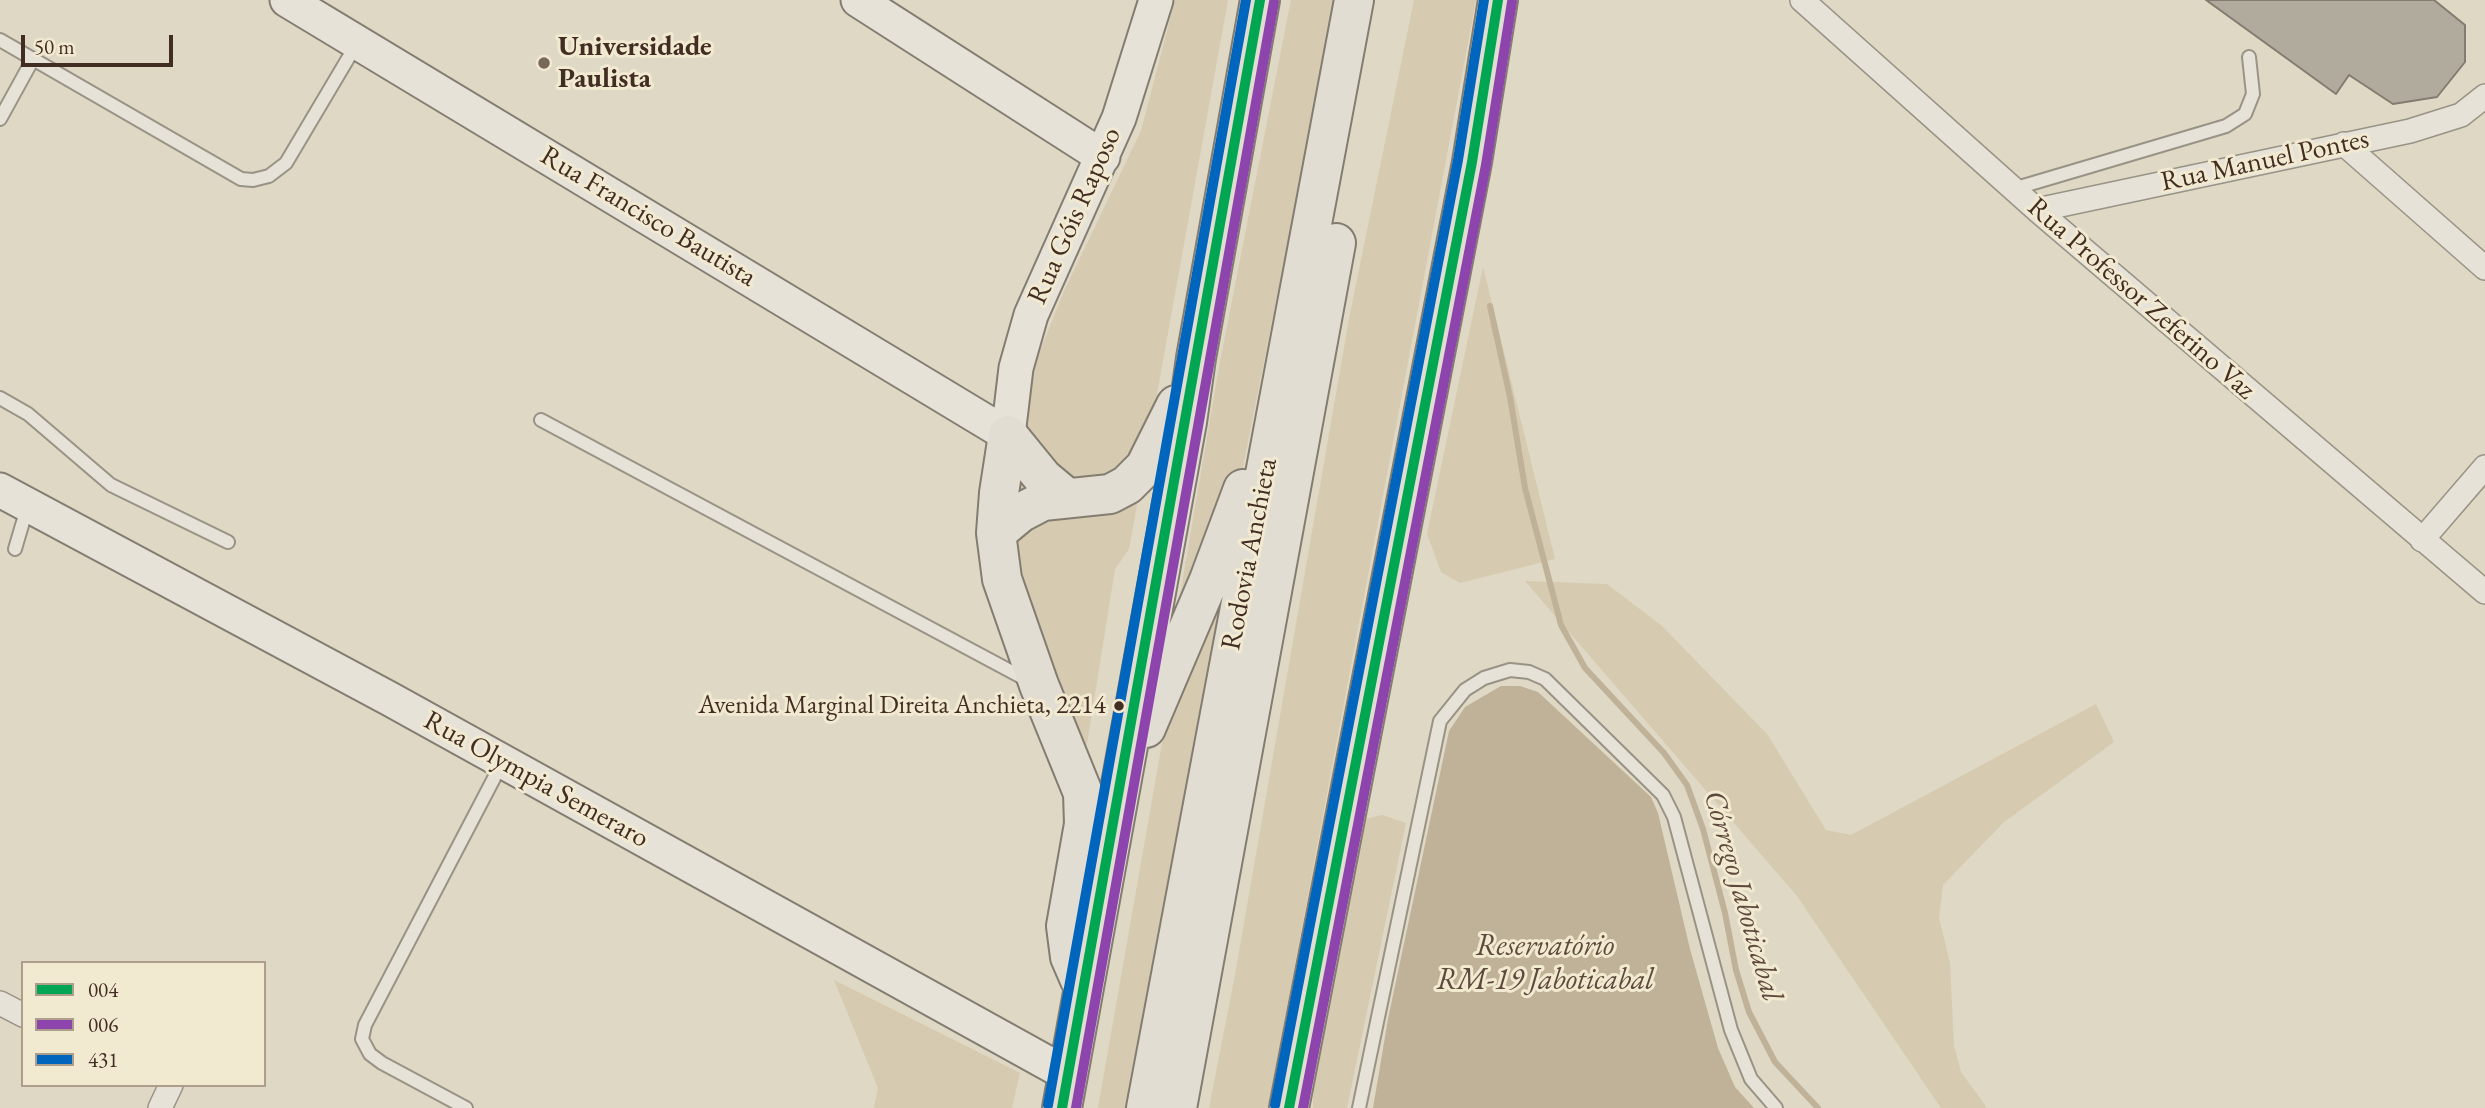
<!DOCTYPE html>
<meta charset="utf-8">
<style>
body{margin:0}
#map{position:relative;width:2485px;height:1108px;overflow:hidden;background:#dfd8c4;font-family:"EB Garamond",serif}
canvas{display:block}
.legend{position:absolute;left:21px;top:961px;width:245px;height:126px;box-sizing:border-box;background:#f2e9d1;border:2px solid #ac9e8b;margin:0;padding:9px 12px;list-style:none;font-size:21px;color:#422d23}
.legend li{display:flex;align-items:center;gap:14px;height:35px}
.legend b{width:35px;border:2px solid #ac9e8b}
.scale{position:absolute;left:21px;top:35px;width:152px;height:32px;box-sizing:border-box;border:4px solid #422d23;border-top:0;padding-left:9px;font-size:21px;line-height:24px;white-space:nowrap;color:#422d23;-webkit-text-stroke:5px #f2e9d1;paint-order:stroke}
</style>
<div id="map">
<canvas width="2485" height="1108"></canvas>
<ul class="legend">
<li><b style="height:9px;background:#00a651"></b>004</li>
<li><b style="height:9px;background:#8e44ad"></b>006</li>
<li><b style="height:9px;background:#0065bd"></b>431</li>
</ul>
<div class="scale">50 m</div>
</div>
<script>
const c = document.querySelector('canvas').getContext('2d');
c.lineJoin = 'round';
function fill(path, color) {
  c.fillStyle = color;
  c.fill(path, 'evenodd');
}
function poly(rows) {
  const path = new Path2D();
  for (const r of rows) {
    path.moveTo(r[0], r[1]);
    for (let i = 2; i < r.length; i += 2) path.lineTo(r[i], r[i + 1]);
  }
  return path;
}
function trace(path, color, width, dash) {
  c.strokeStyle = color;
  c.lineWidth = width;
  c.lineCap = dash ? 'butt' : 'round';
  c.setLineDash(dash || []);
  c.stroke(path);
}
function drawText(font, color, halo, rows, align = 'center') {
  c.font = font + ' "EB Garamond",serif';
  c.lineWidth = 6;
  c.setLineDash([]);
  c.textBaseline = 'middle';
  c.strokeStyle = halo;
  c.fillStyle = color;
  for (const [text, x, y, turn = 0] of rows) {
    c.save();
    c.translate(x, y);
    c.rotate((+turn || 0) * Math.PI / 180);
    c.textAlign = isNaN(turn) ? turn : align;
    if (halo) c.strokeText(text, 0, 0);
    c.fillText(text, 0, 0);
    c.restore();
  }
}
const green = poly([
 [1175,0,1228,0,1129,549,1115,569,1086,750,1056,683,1020,582,1011,496,1034,366,1064,291,1141,131],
 [1291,0,1336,0,1242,472,1171,648,1219,367],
 [1414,0,1476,0,1268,1108,1209,1108,1235,975,1349,319],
 [1483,267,1555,559,1460,583,1441,572,1427,534],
 [1241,530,1202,701,1130,1108,1098,1108,1168,709],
 [1525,581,1607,584,1662,626,1767,734,1826,830,1851,835,2096,704,2114,742,2004,822,1943,885,1939,918,1950,963,1954,1046,1961,1072,1987,1108,1941,1108,1797,896],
 [1382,815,1406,823,1347,1108,1313,1108,1313,1067,1361,820],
 [834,980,1020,1073,1012,1108,874,1108,878,1088]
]);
const water = poly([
 [1501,686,1520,686,1538,692,1651,797,1658,813,1690,949,1718,1048,1735,1087,1754,1108,1373,1108,1388,1019,1449,731,1465,707]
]);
const stream = poly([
 [1490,306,1510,397,1525,488,1561,625,1585,668,1664,753,1687,785,1703,829,1725,913,1736,970,1749,1012,1775,1062,1818,1108]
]);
const building = poly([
 [2206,0,2434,0,2465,25,2465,62,2437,97,2393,104,2349,75,2336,94,2206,0]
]);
const lane = poly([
 [0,40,241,179,253,180,269,176,286,163,356,45],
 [0,119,33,59],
 [2013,189,2226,126,2245,114,2253,94,2249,57],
 [0,398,28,414,111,485,228,542],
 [541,420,1029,681],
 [15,549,28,505],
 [466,1108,382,1063,370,1054,362,1039,365,1025,503,761],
 [1359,1108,1440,721,1465,690,1484,678,1510,670,1529,672,1545,679,1663,795,1674,817,1731,1030,1751,1079,1776,1108]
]);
const street = poly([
 [1802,0,2037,210,2485,592],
 [2344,144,2485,268],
 [2037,210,2410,131,2461,115,2485,96],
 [2422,540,2485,467],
 [0,1003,23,1015],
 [160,1108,171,1085]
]);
const secondary = poly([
 [287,0,1008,435,1016,368,1031,315,1119,118,1156,0],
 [858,0,1103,157],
 [0,490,390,699,1069,1075]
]);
const highway = poly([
 [1008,435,999,493,996,533,1002,579,1039,685,1083,793,1084,824,1066,926,1070,957,1080,980],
 [1008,435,1043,478,1067,498],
 [996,533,1020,513,1043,501,1110,494,1127,485,1145,467,1176,405],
 [1146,728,1209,580,1243,489],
 [1062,1108,1187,422,1196,358,1260,0],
 [1146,1108,1354,0],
 [1177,1108,1336,243],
 [1289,1108,1472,162,1498,0]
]);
const bus1 = poly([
 [1062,1108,1260,0],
 [1289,1108,1472,162,1498,0]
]);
const bus2 = poly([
 [1076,1108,1274,2],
 [1303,1108,1486,165,1512,2]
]);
const bus3 = poly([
 [1048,1105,1246,0],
 [1275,1105,1458,160,1484,0]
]);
const markers = [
 [544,63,7,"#79695b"],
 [1119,706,6,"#422d23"]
];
const busNames = [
 ["Avenida Marginal Direita Anchieta, 2214",1106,706]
];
const poiNames = [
 ["Universidade",558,47],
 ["Paulista",558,79]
];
const streetNames = [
 ["Rua Manuel Pontes",2265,161,-12],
 ["Rua Góis Raposo",1075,216,-66],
 ["Rua Francisco Bautista",648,217,31],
 ["Rua Professor Zeferino Vaz",2141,299,41],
 ["Rodovia Anchieta",1250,554,-79],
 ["Rua Olympia Semeraro",536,780,29]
];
const waterNames = [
 ["Córrego Jaboticabal",1742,896,74],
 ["Reservatório",1545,947],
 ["RM-19 Jaboticabal",1545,981]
];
fill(green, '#d6cab0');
fill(water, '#c0b298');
trace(stream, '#c0b298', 6);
fill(building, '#b1ab9e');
trace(building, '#837c71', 2);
trace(lane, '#999386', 16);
trace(street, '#999386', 26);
trace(secondary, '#837c71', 37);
trace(highway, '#837c71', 42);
trace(lane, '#e6e2d8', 12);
trace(street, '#e6e2d8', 23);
trace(secondary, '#e6e2d8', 33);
trace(highway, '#e2ddd2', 38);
trace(bus1, '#00a651', 10);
trace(bus2, '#8e44ad', 10);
trace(bus3, '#0065bd', 10);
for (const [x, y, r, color] of markers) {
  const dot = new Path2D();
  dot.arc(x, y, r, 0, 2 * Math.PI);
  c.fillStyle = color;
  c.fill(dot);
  trace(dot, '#f2e9d1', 2.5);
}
drawText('26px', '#422d23', '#f2e9d1', busNames, 'right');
drawText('bold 28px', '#422d23', '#f2e9d1', poiNames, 'left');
drawText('28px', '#422d23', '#f2e9d1', streetNames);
drawText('italic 30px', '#5e4a3c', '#f2e9d1', waterNames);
</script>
